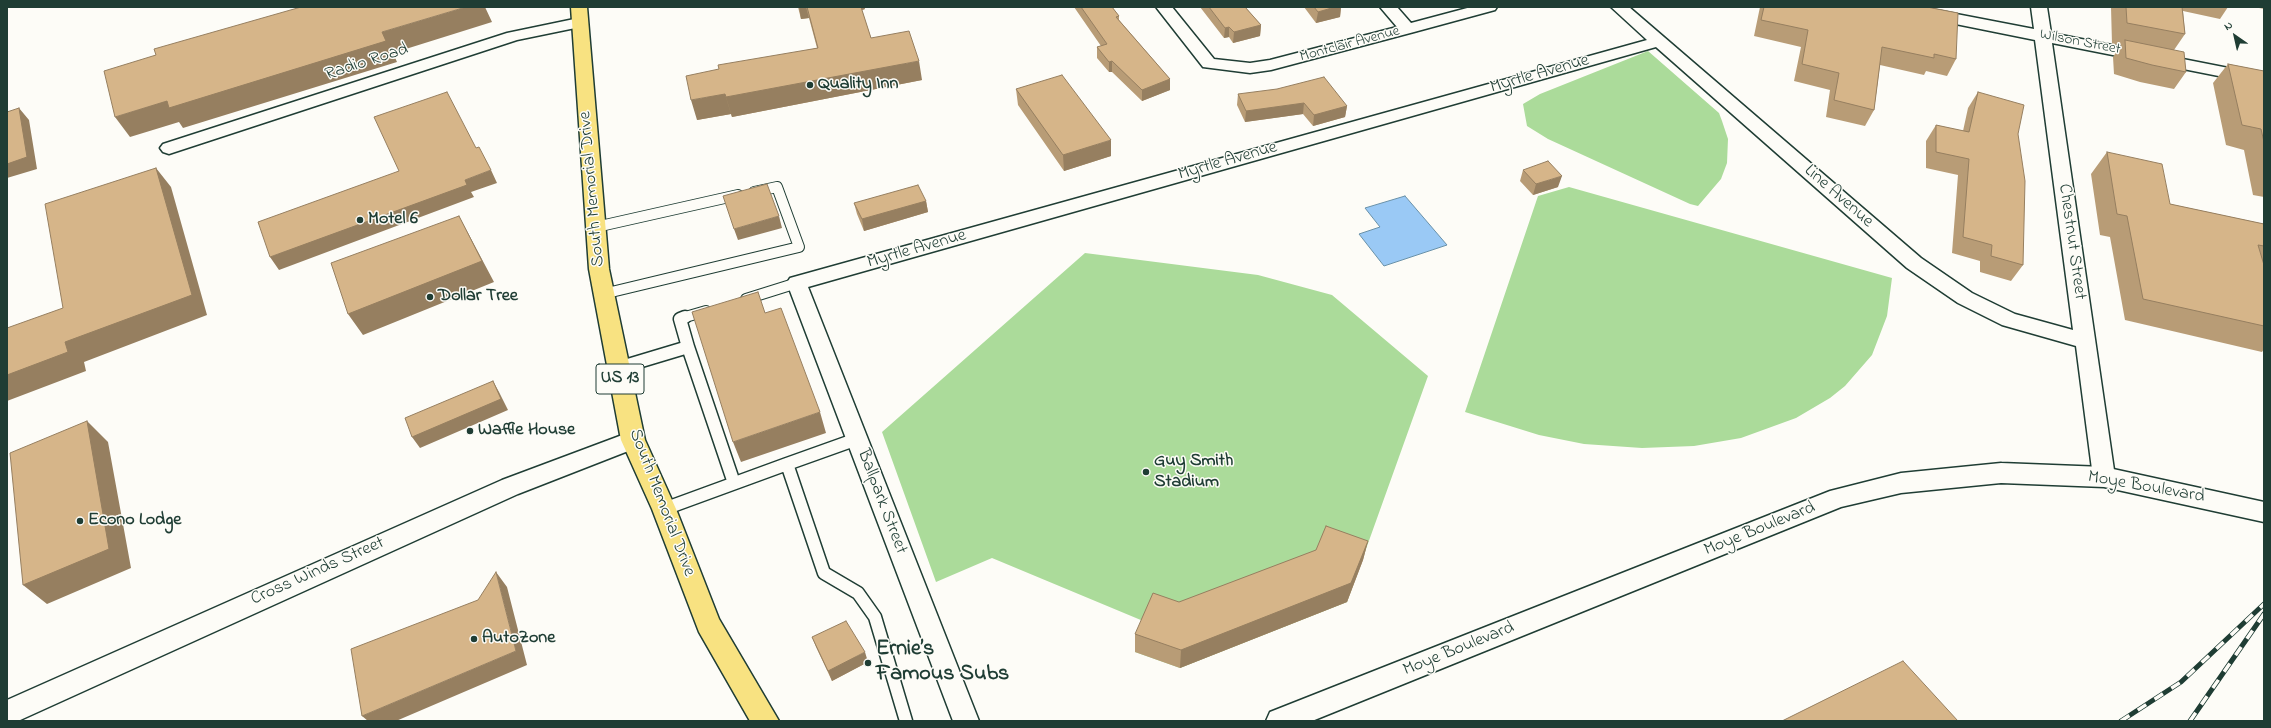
<!DOCTYPE html>
<meta charset="utf-8">
<style>
body{margin:0}
#map{position:relative;width:2271px;height:728px;overflow:hidden;background:#fdfcf7;font-family:"Indie Flower",sans-serif}
canvas{display:block}
.frame{position:absolute;inset:0;border:8px solid #1f3d34;pointer-events:none}
.north{position:absolute;left:2215px;top:16px;width:40px;height:40px;-webkit-text-stroke:3px #fdfcf7;paint-order:stroke;rotate:326deg;font-size:11px;font-weight:700;line-height:16px;text-align:center;color:#1f3d34}
.north::after{content:'';display:block;margin:auto;width:14px;height:18px;background:#1f3d34;clip-path:polygon(50% 0,100% 100%,50% 72%,0 100%)}
</style>
<div id="map">
<canvas width="2271" height="728"></canvas>
<div class="frame"></div>
<div class="north">N</div>
</div>
<script>
const c = document.querySelector('canvas').getContext('2d');
c.lineJoin = 'round';
function fill(path, color) {
  c.fillStyle = color;
  c.fill(path, 'evenodd');
}
function poly(rows) {
  const path = new Path2D();
  for (const r of rows) {
    path.moveTo(r[0], r[1]);
    for (let i = 2; i < r.length; i += 2) path.lineTo(r[i], r[i + 1]);
  }
  return path;
}
function trace(path, color, width, dash) {
  c.strokeStyle = color;
  c.lineWidth = width;
  c.lineCap = dash ? 'butt' : 'round';
  c.setLineDash(dash || []);
  c.stroke(path);
}
function drawText(font, color, halo, rows, align = 'center') {
  c.font = font + ' "Indie Flower",sans-serif';
  c.lineWidth = 3;
  c.setLineDash([]);
  c.textBaseline = 'middle';
  c.strokeStyle = halo;
  c.fillStyle = color;
  for (const [text, x, y, turn = 0] of rows) {
    c.save();
    c.translate(x, y);
    c.rotate((+turn || 0) * Math.PI / 180);
    c.textAlign = isNaN(turn) ? turn : align;
    if (halo) c.strokeText(text, 0, 0);
    c.fillText(text, 0, 0);
    c.restore();
  }
}
const green = poly([
 [1648,51,1719,113,1722,121,1728,139,1727,163,1721,179,1698,206,1690,204,1548,139,1527,126,1523,104,1540,94],
 [1569,187,1892,278,1887,316,1872,355,1845,386,1830,398,1796,418,1741,438,1694,446,1642,448,1584,444,1539,435,1465,412,1538,196],
 [1085,253,1258,275,1332,295,1428,376,1347,602,1180,668,1135,652,1148,623,992,558,936,582,882,432]
]);
const water = poly([
 [1405,196,1447,245,1384,266,1359,234,1380,227,1365,208,1405,196]
]);
const laneFar1 = poly([
 [596,227,738,195],
 [603,294,799,247,777,187,754,192],
 [746,299,797,283],
 [682,318,706,311]
]);
const lane = poly([
 [688,347,734,483],
 [618,368,688,347,680,319,685,317],
 [787,464,857,439],
 [664,509,787,464,824,573,858,593,875,617,906,721]
]);
const street = poly([
 [1156,7,1172,7,1214,59,1250,63,1270,60,1397,27,1380,7,1397,7,1411,23,1471,7,1497,7,1495,10,1414,32,1271,70,1250,73,1203,67,1156,7],
 [1611,7,1629,7,1921,258,1972,293,2015,314,2073,330,2035,40,1896,12,1890,10,1888,7,1920,7,2034,29,2031,7,2047,7,2051,33,2264,75,2264,85,2052,43,2115,477,2112,484,2104,486,2096,484,2093,477,2076,346,2002,325,1958,303,1907,268,1656,47,808,287,979,721,953,721,787,283,790,278,1647,40,1611,7],
 [579,18,585,20,587,23,585,26,517,40,175,152,169,154,163,152,160,148,163,144,507,33,579,18],
 [633,431,641,434,644,440,641,446,518,494,18,721,7,721,7,700,502,480,633,431]
]);
const secondary = poly([
 [2001,463,2104,467,2264,502,2264,522,2104,487,2001,483,1901,493,1841,507,1312,721,1266,721,1270,712,1830,491,1901,473,2001,463]
]);
const primary = poly([
 [571,7,587,7,609,269,645,440,676,509,719,619,779,721,750,721,699,632,652,509,621,440,589,269,571,7]
]);
const rail = poly([
 [2121,721,2181,682,2264,604],
 [2190,721,2264,614]
]);
const wall = poly([
 [798,7,864,7,865,9,862,10,871,38,922,80,732,117,731,114,697,120,719,69,817,48,809,18,801,19],
 [1074,7,1112,7,1119,16,1119,20,1170,79,1170,90,1142,101,1112,72,1109,72,1097,58,1097,47,1101,46],
 [1200,7,1245,7,1261,25,1260,36,1233,43,1229,37,1224,38],
 [1304,7,1341,7,1340,17,1316,23],
 [1760,7,1927,7,1956,59,1947,76,1926,71,1924,75,1880,65,1874,110,1865,126,1826,117,1830,90,1794,81,1801,47,1754,36],
 [2111,7,2228,7,2220,19,2183,11,2185,34,2174,50,2186,72,2174,89,2140,82,2114,74,2113,57,2121,45,2112,44],
 [2254,7,2264,7,2264,9],
 [2228,64,2264,71,2264,197,2253,195,2244,150,2226,145,2213,83],
 [1016,89,1111,156,1064,171,1018,105],
 [1978,92,2018,134,2023,265,2011,281,1980,272,1980,261,1952,253,1958,175,1926,168,1926,141,1936,125,1963,131,1968,108],
 [1238,94,1347,106,1345,117,1313,126,1303,114,1245,122,1237,105],
 [2107,152,2170,204,2264,224,2264,349,2262,352,2125,320,2110,237,2100,235,2091,174],
 [1523,170,1558,187,1533,195,1520,181],
 [926,201,928,212,864,231,857,214,854,203],
 [1368,541,1363,560,1347,602,1180,668,1135,652,1135,634],
 [812,637,868,662,832,681,816,647]
]);
const shadedWall = poly([
 [466,7,485,7,492,22,393,53,397,62,183,128,179,122,130,137,115,117,382,32],
 [799,7,806,7,809,18,801,19],
 [858,7,864,7,865,9,859,11],
 [1335,7,1341,7,1340,17,1316,23,1318,12],
 [1261,25,1260,36,1233,43,1234,32],
 [1229,27,1229,37,1224,38,1225,28],
 [919,61,922,80,732,117,726,97],
 [1112,61,1112,72,1109,72,1109,62],
 [1170,79,1170,90,1142,101,1142,90],
 [725,94,731,114,697,120,691,100],
 [1304,103,1303,114,1245,122,1246,111],
 [1347,106,1345,117,1313,126,1314,115],
 [19,108,29,120,37,169,7,178,7,164],
 [1111,140,1111,156,1064,171,1063,155],
 [156,168,171,187,207,315,84,362,86,371,7,401,7,375,65,342],
 [491,170,497,183,471,192,474,197,279,270,270,257,465,180],
 [1562,176,1558,187,1533,195,1536,184],
 [926,201,928,212,864,231,862,219],
 [459,216,494,282,363,335,348,314],
 [779,216,782,228,738,240,734,229],
 [493,381,499,392,508,410,420,448,412,437],
 [820,412,826,433,741,462,733,442],
 [87,421,108,442,131,568,47,604,23,585],
 [1368,541,1363,560,1347,602,1180,668,1181,650],
 [496,572,507,587,527,665,396,721,368,721,362,716,516,651],
 [865,652,868,662,832,681,828,671]
]);
const building = poly([
 [301,7,466,7,382,32,386,41,169,108,167,101,115,117,104,71,156,55,154,49,301,7],
 [807,7,861,7,871,38,909,31,919,61,726,97,725,94,691,100,686,76,719,69,718,65,818,48,807,7],
 [1081,7,1112,7,1119,16,1116,17,1170,79,1142,90,1112,61,1109,62,1097,47,1107,44,1081,7],
 [1209,7,1245,7,1261,25,1234,32,1229,27,1225,28,1209,7],
 [1314,7,1335,7,1318,12,1314,7],
 [1764,7,1927,7,1958,13,1956,59,1934,54,1934,58,1882,47,1874,110,1834,100,1839,73,1802,64,1808,30,1761,20,1764,7],
 [2126,7,2182,7,2185,34,2127,23,2126,7],
 [2125,40,2184,52,2186,72,2152,65,2126,58,2125,40],
 [2228,64,2264,71,2264,142,2261,129,2242,125,2228,64],
 [1062,75,1111,140,1063,155,1016,89,1062,75],
 [1324,77,1347,106,1314,115,1304,103,1246,111,1238,94,1277,89,1324,77],
 [447,92,476,148,479,147,491,170,465,180,467,185,270,257,258,222,399,171,374,117,447,92],
 [1978,92,2024,105,2018,134,2025,181,2023,265,1991,256,1992,245,1963,237,1969,159,1936,152,1936,125,1969,132,1978,92],
 [19,108,27,157,7,164,7,112,19,108],
 [2107,152,2162,164,2170,204,2264,224,2264,246,2258,245,2264,265,2264,326,2143,299,2127,216,2117,214,2107,152],
 [1548,161,1562,176,1536,184,1523,170,1548,161],
 [156,168,192,295,65,342,68,352,7,375,7,328,63,308,45,204,156,168],
 [767,184,779,216,734,229,723,196,767,184],
 [918,185,926,201,862,219,854,203,918,185],
 [459,216,482,261,348,314,331,263,459,216],
 [758,292,765,313,781,308,820,412,733,442,692,312,758,292],
 [493,381,501,399,412,437,405,418,493,381],
 [87,421,109,549,23,585,10,453,87,421],
 [1326,526,1368,541,1351,583,1181,650,1135,634,1153,593,1179,602,1316,550,1326,526],
 [496,572,516,651,362,716,351,649,478,600,496,572],
 [846,621,865,652,828,671,812,637,846,621],
 [1903,661,1958,721,1782,721,1903,661]
]);
const markers = [
 [810,85,4,"#1f3d34"],
 [360,220,4,"#1f3d34"],
 [430,297,4,"#1f3d34"],
 [470,431,4,"#1f3d34"],
 [1146,472,4,"#1f3d34"],
 [80,521,4,"#1f3d34"],
 [474,639,4,"#1f3d34"],
 [868,663,4,"#1f3d34"]
];
const farStreetnames = [
 ["Wilson Street",2080,43,11],
 ["Montclair Avenue",1350,45,-15]
];
const shields = [
 [620,379,48]
];
const shieldNames = [
 ["US 13",620,379]
];
const streetNames = [
 ["Radio Road",367,63,-18],
 ["Myrtle Avenue",1540,75,-16],
 ["Myrtle Avenue",1228,162,-16],
 ["South Memorial Drive",593,189,-95],
 ["Line Avenue",1838,197,41],
 ["Chestnut Street",2071,242,82],
 ["Myrtle Avenue",917,250,-16],
 ["Moye Boulevard",2146,488,10],
 ["Ballpark Street",881,502,69],
 ["South Memorial Drive",661,503,69],
 ["Moye Boulevard",1760,530,-22],
 ["Cross Winds Street",318,572,-24],
 ["Moye Boulevard",1459,650,-22]
];
const poiNames = [
 ["Quality Inn",818,85],
 ["Motel 6",368,220],
 ["Dollar Tree",438,297],
 ["Waffle House",478,431],
 ["Guy Smith",1154,462],
 ["Stadium",1154,483],
 ["Econo Lodge",88,521],
 ["AutoZone",482,639]
];
const nearPoinames = [
 ["Ernie’s",876,650],
 ["Famous Subs",876,675]
];
fill(green, '#abdb9a');
fill(water, '#9ac9f5');
trace(water, '#6991a8', 1);
trace(laneFar1, '#1f3d34', 12);
trace(lane, '#1f3d34', 15);
trace(street, '#1f3d34', 3);
trace(secondary, '#1f3d34', 3);
trace(primary, '#1f3d34', 3);
trace(laneFar1, '#fdfcf7', 10);
trace(lane, '#fdfcf7', 12);
fill(street, '#fdfcf7');
fill(secondary, '#fdfcf7');
fill(primary, '#f8e281');
trace(rail, '#1f3d34', 5);
trace(rail, '#fdfcf7', 3.5, [10]);
fill(wall, '#b89c76');
fill(shadedWall, '#967f60');
fill(building, '#d6b589');
trace(building, '#967f60', 1);
for (const [x, y, r, color] of markers) {
  const dot = new Path2D();
  dot.arc(x, y, r, 0, 2 * Math.PI);
  c.fillStyle = color;
  c.fill(dot);
  trace(dot, '#fdfcf7', 1.5);
}
drawText('15px', '#1f3d34', '#fdfcf7', farStreetnames);
for (const [x, y, w] of shields) {
  const box = new Path2D();
  box.roundRect(x - w / 2, y - 15, w, 30, 3);
  c.fillStyle = '#fdfcf7';
  c.fill(box);
  trace(box, '#1f3d34', 1);
}
drawText('bold 17px', '#1f3d34', null, shieldNames);
drawText('18px', '#1f3d34', '#fdfcf7', streetNames);
drawText('bold 18px', '#1f3d34', '#fdfcf7', poiNames, 'left');
drawText('bold 22px', '#1f3d34', '#fdfcf7', nearPoinames, 'left');
</script>
